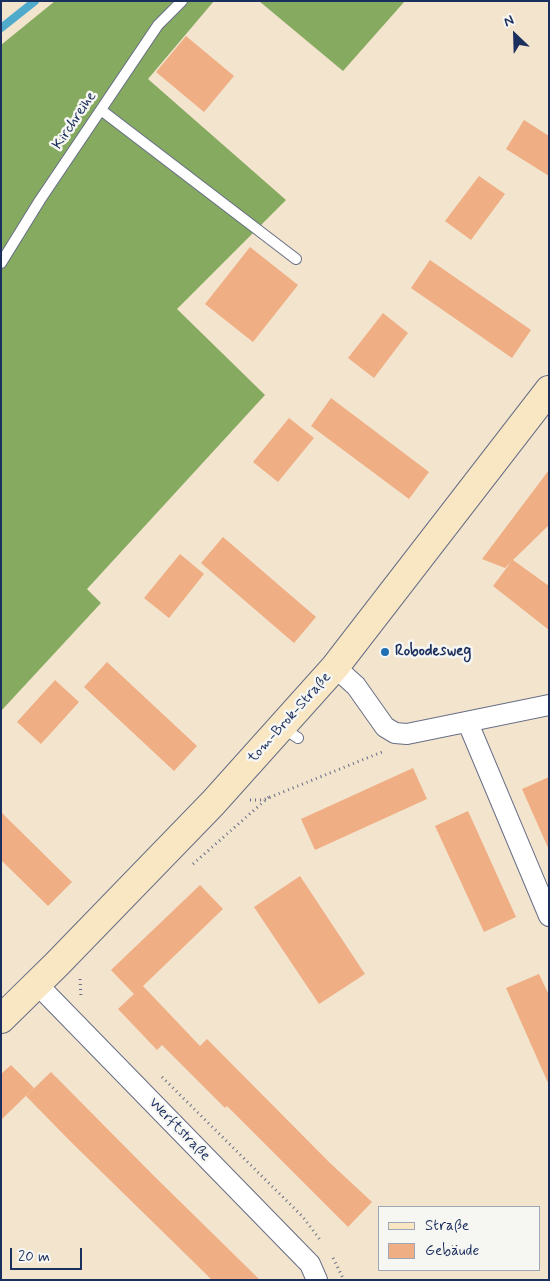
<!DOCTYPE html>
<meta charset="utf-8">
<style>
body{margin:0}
#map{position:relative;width:550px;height:1281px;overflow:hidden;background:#f3e4ce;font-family:Mynerve,sans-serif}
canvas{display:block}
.frame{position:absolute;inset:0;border:2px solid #1b2f5e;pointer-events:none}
.legend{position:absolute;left:378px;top:1206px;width:162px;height:65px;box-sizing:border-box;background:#f6f6f2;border:1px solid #9ea6b7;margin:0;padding:6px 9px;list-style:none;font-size:15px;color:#1b2f5e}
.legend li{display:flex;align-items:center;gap:10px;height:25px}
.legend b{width:25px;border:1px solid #9ea6b7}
.north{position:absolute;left:490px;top:10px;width:50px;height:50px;-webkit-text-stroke:4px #f6f6f2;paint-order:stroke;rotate:336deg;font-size:14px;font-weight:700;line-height:20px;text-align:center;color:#1b2f5e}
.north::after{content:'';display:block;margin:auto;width:18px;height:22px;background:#1b2f5e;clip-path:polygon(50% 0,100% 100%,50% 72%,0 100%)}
.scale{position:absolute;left:10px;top:1248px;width:72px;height:22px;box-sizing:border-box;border:2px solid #1b2f5e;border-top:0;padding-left:6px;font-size:15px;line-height:18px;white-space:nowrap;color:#1b2f5e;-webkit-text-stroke:4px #f6f6f2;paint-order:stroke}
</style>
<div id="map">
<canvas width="550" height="1281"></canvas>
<div class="frame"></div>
<ul class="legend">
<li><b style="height:6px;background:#f9e7c3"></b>Straße</li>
<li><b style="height:14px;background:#efae84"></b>Gebäude</li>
</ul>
<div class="north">N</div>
<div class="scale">20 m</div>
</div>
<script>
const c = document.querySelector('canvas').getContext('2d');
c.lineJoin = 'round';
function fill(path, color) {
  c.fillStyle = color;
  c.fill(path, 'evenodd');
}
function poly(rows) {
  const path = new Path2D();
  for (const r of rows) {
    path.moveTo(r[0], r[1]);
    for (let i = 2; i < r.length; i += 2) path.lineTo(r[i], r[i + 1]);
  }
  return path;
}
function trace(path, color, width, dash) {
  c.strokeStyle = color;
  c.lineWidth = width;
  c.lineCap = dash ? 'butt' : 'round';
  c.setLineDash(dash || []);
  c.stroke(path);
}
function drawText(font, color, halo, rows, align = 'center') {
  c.font = font + ' Mynerve,sans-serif';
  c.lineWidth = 5;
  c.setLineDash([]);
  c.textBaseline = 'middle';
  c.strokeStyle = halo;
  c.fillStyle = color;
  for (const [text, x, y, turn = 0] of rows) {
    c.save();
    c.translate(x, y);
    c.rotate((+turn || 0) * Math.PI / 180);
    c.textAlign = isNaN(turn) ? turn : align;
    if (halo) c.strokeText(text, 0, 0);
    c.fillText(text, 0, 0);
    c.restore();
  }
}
const forest = poly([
 [55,1,214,1,148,79,286,200,177,309,265,395,87,589,101,603,1,711,1,45],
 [259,1,405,1,343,71]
]);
const stream = poly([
 [1,28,35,1]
]);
const building = poly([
 [186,36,234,76,204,112,156,72],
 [524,120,549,136,549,176,506,149],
 [479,176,505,194,471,240,445,221],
 [250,247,298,285,253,342,205,304],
 [430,260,531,330,512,358,411,288],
 [383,313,408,333,374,378,348,358],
 [331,398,429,472,409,499,311,426],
 [289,418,314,438,278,482,253,462],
 [549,470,549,525,513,560,549,586,549,630,493,586,511,562,505,568,482,559],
 [223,537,316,617,294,643,201,563],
 [180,554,204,574,169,618,144,598],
 [107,662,197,746,174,771,84,687],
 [55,680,79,702,41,744,17,722],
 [413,768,427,799,315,850,301,819],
 [549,777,549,850,522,789],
 [468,811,516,917,484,932,435,826],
 [1,812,72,882,48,906,1,860],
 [300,876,365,974,319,1004,254,907],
 [200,885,223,909,143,986,200,1046,207,1039,329,1162,372,1202,348,1227,227,1106,225,1108,162,1045,157,1050,118,1009,136,992,134,994,111,970],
 [539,974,549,995,549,1085,506,988],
 [11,1065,34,1088,1,1120,1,1074],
 [51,1072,154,1176,260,1280,212,1280,69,1140,26,1096]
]);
const path = poly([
 [250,800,263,800,382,752],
 [193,864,269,797],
 [80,979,81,997],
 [162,1077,303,1217,321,1241],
 [333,1258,344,1280]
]);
const lane = poly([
 [101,110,296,259],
 [1,263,40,200,158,25,182,1],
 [283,728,298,738]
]);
const street = poly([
 [335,667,356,686,385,727,395,733,407,734,549,705],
 [468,723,549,916],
 [37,984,310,1264,317,1280]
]);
const secondary = poly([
 [1,1019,57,964,213,803,335,667,549,390]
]);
const markers = [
 [385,652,5,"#1f6fb2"]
];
const streetNames = [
 ["Kirchreihe",75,121,-56],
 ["tom-Brok-Straße",290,718,-48],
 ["Werftstraße",179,1130,46]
];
const poiNames = [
 ["Robodesweg",395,652]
];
fill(forest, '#85aa60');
trace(stream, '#4faacc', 8);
fill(building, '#efae84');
trace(lane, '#676e85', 12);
trace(street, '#676e85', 22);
trace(secondary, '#676e85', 30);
trace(path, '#676e85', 3, [1, 4]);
trace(lane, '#fff', 10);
trace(street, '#fff', 20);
trace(secondary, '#f9e7c3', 28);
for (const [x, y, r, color] of markers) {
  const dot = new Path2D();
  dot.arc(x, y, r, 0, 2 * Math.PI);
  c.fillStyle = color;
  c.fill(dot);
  trace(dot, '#f6f6f2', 2);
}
drawText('15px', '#1b2f5e', '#f6f6f2', streetNames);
drawText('bold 15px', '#1b2f5e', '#f6f6f2', poiNames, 'left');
</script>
